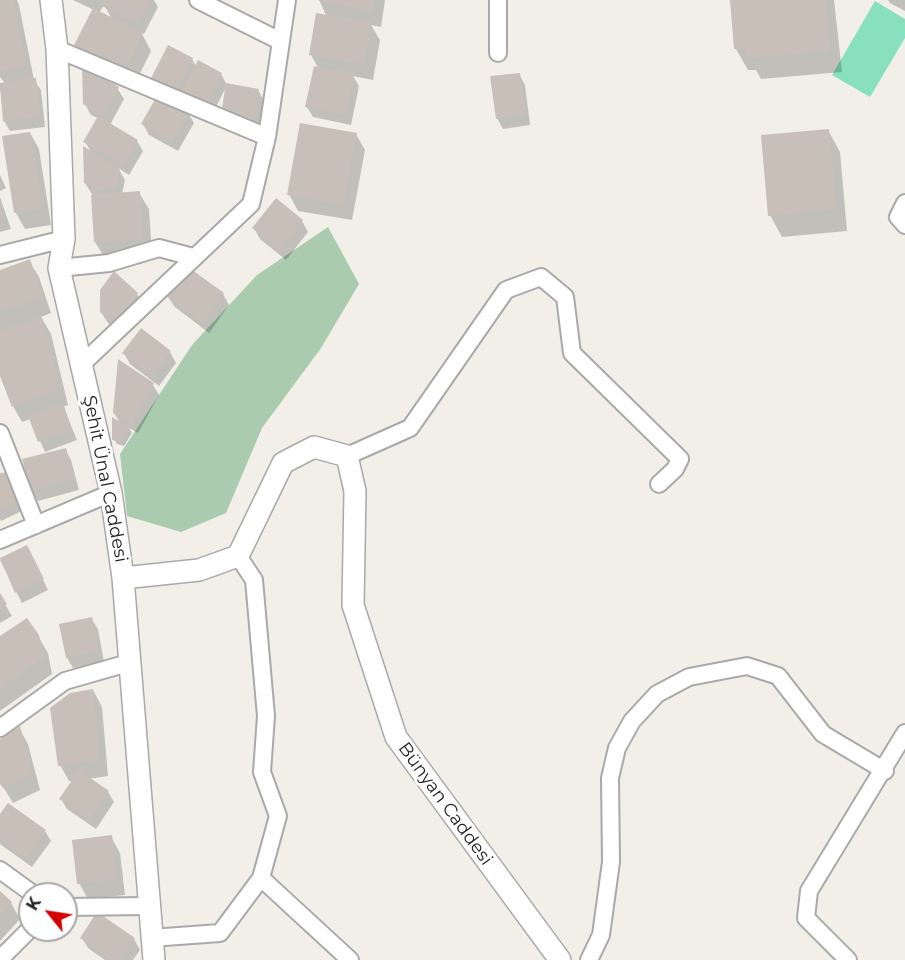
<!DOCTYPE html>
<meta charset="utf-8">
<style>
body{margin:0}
#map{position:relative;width:905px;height:960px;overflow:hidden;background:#f2efe9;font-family:Montserrat,sans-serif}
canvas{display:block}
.north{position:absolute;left:18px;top:882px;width:60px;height:60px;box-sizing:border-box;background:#fff;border:2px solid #a7a7a7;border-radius:50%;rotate:300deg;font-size:16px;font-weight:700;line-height:24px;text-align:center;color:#222}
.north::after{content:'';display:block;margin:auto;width:21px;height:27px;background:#d40000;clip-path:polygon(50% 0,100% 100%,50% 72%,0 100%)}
</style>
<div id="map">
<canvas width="905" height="960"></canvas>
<div class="north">K</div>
</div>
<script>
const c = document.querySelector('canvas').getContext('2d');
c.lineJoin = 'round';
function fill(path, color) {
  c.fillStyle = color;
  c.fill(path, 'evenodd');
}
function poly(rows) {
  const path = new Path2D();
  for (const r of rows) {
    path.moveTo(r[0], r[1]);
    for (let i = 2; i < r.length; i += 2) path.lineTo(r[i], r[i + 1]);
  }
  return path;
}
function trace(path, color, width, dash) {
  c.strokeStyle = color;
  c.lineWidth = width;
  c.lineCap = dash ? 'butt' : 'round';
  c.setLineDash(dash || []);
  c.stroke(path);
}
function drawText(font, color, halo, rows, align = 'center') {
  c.font = font + ' Montserrat,sans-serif';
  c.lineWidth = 6;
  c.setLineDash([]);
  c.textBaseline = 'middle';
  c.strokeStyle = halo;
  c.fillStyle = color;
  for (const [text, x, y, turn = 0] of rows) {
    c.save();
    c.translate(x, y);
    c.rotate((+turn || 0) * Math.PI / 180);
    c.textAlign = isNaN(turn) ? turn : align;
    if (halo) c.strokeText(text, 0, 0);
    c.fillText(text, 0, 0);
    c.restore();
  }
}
const cemetery = poly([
 [328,227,359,284,321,348,262,428,226,513,181,532,127,516,120,454,192,345,257,275]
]);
const pitch = poly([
 [875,1,905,19,905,38,870,97,832,75]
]);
const shadow = poly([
 [0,0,17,0,19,5,34,80,41,90,45,127,10,131,4,121,0,88,0,84,5,83,0,77],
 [73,0,154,0,158,7,144,34,141,32,151,51,134,86,86,61,76,45,94,10],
 [104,5,112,19,99,13],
 [319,0,385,0,381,27,371,25,380,40,373,80,353,76,359,86,351,125,313,117,307,107,319,69,311,55,327,17],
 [738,0,834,0,842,72,761,79,756,70,748,70,736,49],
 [888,0,905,0,905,11,890,3],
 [192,59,196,66,221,74,227,85,258,90,264,101,259,130,229,125,227,85,212,115,159,88,153,78],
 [519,74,525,85,530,125,503,129,497,118],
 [117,88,124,99,110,125,137,141,143,151,129,175,118,168,125,180,122,194,139,193,149,209,152,255,105,258,95,242,92,194,85,183,92,153,85,142,99,119,91,115,85,104],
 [188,113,194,123,178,151,149,135,143,124],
 [828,130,840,152,847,231,782,237,770,215],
 [30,133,39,149,51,225,25,229,16,213,4,138],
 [356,134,365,150,352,220,298,211,289,194],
 [0,175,6,188,0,191],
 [0,197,11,229,0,232],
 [302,221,308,232,286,260,260,239,254,228],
 [29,261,39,277,51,313,41,317,51,334,68,405,63,407,77,440,45,452,30,419,22,422,13,406,0,372,0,271],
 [189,269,223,294,229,305,209,333,175,307,168,297],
 [114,274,137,294,143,305,119,332,108,323,101,312],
 [170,352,176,363,159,386,130,364,124,353],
 [152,383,159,395,138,433,129,428,132,433,124,446,117,444,114,439,121,424,114,413],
 [65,449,71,460,79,490,38,501,32,491],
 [0,472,26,509,1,521,0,519],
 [27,547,48,590,22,603,0,560],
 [0,596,12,616,0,623],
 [91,618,98,629,104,662,73,668,67,658,61,625],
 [38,636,48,653,52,674,0,711,0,638],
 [93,690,102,707,108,776,88,779,108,792,114,802,96,829,67,809,61,799,73,781,69,781,60,765],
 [19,728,28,744,40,790,13,803,0,782,0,741],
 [0,816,45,831,51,841,32,867,0,844],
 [111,837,120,853,125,895,88,899,79,883],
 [0,893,11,903,20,919,0,941],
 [98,914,134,939,140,950,133,960,105,960,88,948,82,938]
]);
const building = poly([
 [0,0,13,0,26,66,0,71],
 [105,0,151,0,138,24,102,6],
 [317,0,374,0,372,11],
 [730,0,826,0,830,51,747,58,746,48,734,49],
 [93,8,143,33,124,70,74,45],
 [316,13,371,22,364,64,309,55],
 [168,45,193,58,176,91,151,78],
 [198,60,222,73,206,105,181,92],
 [314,66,354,74,346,115,305,107],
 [82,67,119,87,104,116,83,104],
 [520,73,525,115,496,119,490,76],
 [36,78,40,116,3,121,0,83],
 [226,83,259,89,254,120,221,115],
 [158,94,189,111,172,141,141,124],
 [98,116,138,140,123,165,83,142],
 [300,123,357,133,343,205,287,195],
 [829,129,836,209,768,216,761,135],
 [30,132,43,209,14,213,2,136],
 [83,146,120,168,116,187,98,191,84,183],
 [140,191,143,239,94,242,91,195],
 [0,198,6,219,0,220],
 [276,198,303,220,279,250,252,228],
 [30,259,43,297,0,312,0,270],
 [188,267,224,293,203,323,167,296],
 [114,271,138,293,112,323,100,312,100,290],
 [42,317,60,388,12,407,0,376,0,331],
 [141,328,171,351,152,376,122,353],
 [118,359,154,383,132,424,113,413],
 [63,403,72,429,38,442,28,416],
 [112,417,130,427,121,442,112,440],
 [66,448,74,479,31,491,22,459],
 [8,471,21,498,0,509,0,474],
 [27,545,44,579,15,593,0,558],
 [0,593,7,604,0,609],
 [92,617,99,651,66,658,59,624],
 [27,618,39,635,44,657,0,688,0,636],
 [93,689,99,760,58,766,50,708,70,693],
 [20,726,32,773,3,788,0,784,0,739],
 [79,770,109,791,90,819,59,799],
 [8,803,46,830,26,858,0,839,0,814],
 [112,835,117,879,77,884,72,840],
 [0,891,12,902,0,915],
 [97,912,135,938,120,960,112,960,80,938]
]);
const minor = poly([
 [198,0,280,41],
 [57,49,267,137],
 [498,53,498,0],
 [905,203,898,217,905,225],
 [0,255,64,239],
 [59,268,109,263,159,248,193,257],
 [82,364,251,204,267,137,287,0],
 [0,433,36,525],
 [347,456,410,428,506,290,541,277,565,297,572,353,680,459,675,469,659,484],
 [0,540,111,493],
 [238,556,254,580,266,716,262,772,278,816,261,878],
 [0,728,65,681,128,663],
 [0,870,33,894],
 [66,907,148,906],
 [151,938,220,933,261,878,350,960],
 [0,959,30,929],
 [589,960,601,935,611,862,610,778,617,748,632,721,657,694,689,677,747,666,778,676,823,734,885,771],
 [848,960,806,918,809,891,905,733]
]);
const tertiary = poly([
 [51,0,57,49,64,239,59,268,111,493,123,578,154,960],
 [123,578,199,570,238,556,283,463,314,447,347,456,355,491,353,605,396,737,560,960]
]);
const streetNames = [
 ["Şehit Ünal Caddesi",105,479,79],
 ["Bünyan Caddesi",445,804,54]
];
fill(cemetery, '#aacbaf');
fill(pitch, '#88e0be');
fill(shadow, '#0003');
fill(building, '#c7bfb8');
trace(minor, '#a9a9a9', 20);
trace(tertiary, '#a9a9a9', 24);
trace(minor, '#fff', 16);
trace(tertiary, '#fff', 21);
drawText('18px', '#222', '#fff', streetNames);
</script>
